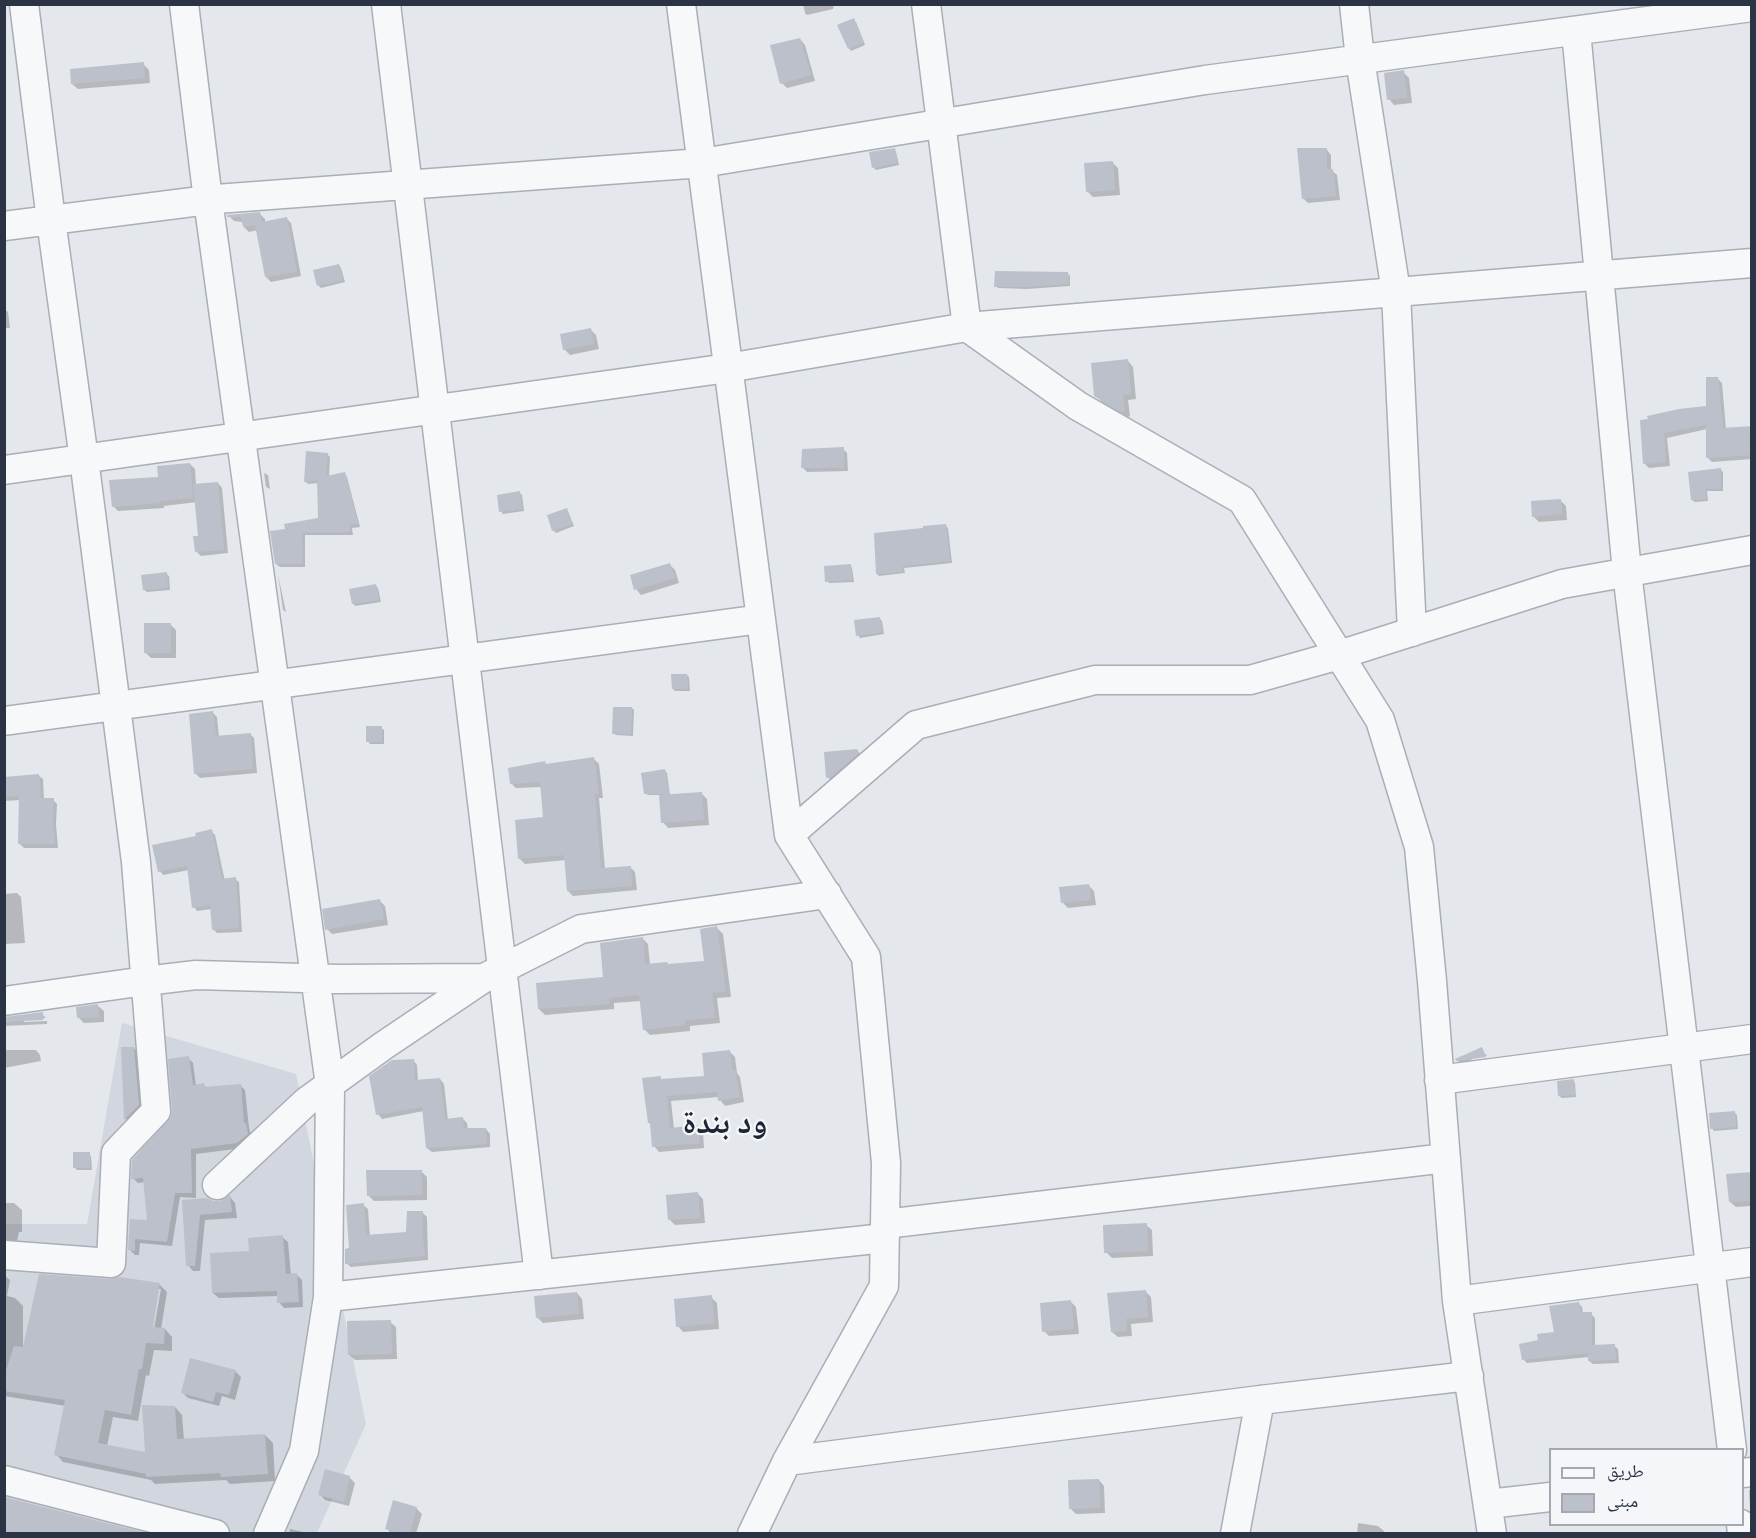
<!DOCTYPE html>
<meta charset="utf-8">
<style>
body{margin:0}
#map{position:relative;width:1756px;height:1538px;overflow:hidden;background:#e4e7ec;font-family:Raleway,"Noto Naskh Arabic",sans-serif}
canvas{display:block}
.frame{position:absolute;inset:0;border:6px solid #2b3445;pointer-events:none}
.legend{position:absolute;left:1549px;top:1448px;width:195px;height:78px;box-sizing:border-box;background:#f4f6f9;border:2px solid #a4a8b1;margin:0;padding:8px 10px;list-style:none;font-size:18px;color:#2b3445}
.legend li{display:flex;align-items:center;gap:12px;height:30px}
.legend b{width:30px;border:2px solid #a4a8b1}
</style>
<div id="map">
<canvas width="1756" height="1538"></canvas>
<div class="frame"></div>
<ul class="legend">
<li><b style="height:8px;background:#f7f8fa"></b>طريق</li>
<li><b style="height:16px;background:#bbc0ca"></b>مبنى</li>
</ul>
</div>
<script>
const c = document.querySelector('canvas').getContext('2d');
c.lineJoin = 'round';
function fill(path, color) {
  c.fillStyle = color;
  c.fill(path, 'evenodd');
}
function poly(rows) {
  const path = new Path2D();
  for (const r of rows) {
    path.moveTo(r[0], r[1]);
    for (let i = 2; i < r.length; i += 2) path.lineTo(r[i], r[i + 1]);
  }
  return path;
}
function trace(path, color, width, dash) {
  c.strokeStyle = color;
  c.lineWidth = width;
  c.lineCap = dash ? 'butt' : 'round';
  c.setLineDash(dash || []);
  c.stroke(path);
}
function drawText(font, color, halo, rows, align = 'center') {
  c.font = font + ' Raleway,"Noto Naskh Arabic",sans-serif';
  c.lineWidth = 4.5;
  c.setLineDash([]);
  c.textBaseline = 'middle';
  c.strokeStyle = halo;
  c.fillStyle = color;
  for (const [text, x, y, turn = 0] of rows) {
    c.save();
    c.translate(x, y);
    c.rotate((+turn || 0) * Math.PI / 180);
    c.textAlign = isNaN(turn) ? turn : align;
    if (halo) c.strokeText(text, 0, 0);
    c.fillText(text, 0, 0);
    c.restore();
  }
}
const built = poly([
 [122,1023,296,1074,366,1424,317,1533,5,1534,5,1224,87,1224]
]);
const shadow = poly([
 [803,4,834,4,833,9,807,15,805,13],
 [856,22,865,45,851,51,849,48],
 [800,39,805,45,815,81,787,88,782,83],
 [143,64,149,70,150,83,78,89,72,84],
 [1403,72,1409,78,1412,103,1394,105,1389,99],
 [894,150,896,152,899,165,876,170,874,168],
 [1327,150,1331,155,1331,170,1337,175,1340,200,1308,203,1303,198],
 [1112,162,1118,168,1120,195,1093,197,1087,191],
 [260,214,265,219,265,222,286,218,291,223,301,276,271,282,266,277,258,230,249,232,244,227,243,222,234,221,229,216],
 [339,265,341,268,345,282,321,288,318,285],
 [1068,274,1070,276,1070,286,1027,289,998,288,996,286],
 [4,309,8,312,10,328,4,328],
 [591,330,596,335,599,349,570,355,564,349],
 [1128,361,1133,367,1136,399,1128,400,1130,416,1128,417,1102,402,1096,396],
 [1717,378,1722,383,1726,429,1752,427,1752,459,1712,462,1707,457,1707,429,1667,438,1670,466,1649,468,1645,464,1641,422,1707,407],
 [843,449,847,453,848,471,807,472,803,468],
 [327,454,330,457,329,477,344,473,347,477,360,527,352,528,353,535,305,535,305,567,280,567,276,564,286,530,319,519,319,483,308,484,305,481],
 [190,464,195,469,196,485,218,483,222,488,228,553,201,556,196,551,200,537,197,502,164,506,164,508,118,511,113,506,160,478],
 [1720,469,1723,472,1723,491,1707,491,1708,501,1695,502,1692,500],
 [264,473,268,475,270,489,266,487],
 [519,493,522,495,524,511,503,514,501,511],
 [1560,500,1566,506,1567,520,1539,522,1533,516],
 [567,510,574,526,556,533,553,530],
 [945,525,948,528,952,563,904,568,905,573,879,576,877,574],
 [670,565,675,570,679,583,641,595,636,589],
 [850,565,852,568,854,582,829,583,827,581],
 [166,574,169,576,170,590,147,592,144,590],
 [278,575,286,612,283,610],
 [376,586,378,588,381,602,355,606,353,603],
 [879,618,882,621,884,634,860,638,858,635],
 [170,624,176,630,176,658,151,658,145,652],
 [687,675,689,677,690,691,675,691,673,689],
 [632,708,634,710,633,736,616,735,613,733],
 [213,713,217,717,219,737,250,734,254,738,257,773,200,778,196,774],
 [381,728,384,730,384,744,370,744,368,741],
 [857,750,862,756,833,783,828,777],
 [594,759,599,764,603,798,599,798,605,869,630,867,635,872,637,890,573,896,568,891,566,860,525,864,520,859,545,818,542,787,516,788,511,783,547,765],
 [665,771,667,773,670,796,701,793,707,799,709,825,668,828,663,822,660,795,648,795,645,793],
 [39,776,43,779,44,799,53,800,57,804,56,824,58,848,24,848,20,844,21,800,4,801,4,779],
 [211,831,215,835,225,881,235,879,239,882,242,932,217,933,214,930,212,909,197,911,194,907,189,870,163,875,160,871,198,837],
 [1088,885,1094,891,1096,905,1068,908,1063,903],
 [17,893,21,897,25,943,4,944,4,894],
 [379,900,385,906,388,925,332,934,327,929],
 [717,928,723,934,731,997,717,998,720,1023,690,1026,690,1031,650,1035,644,1029,641,1001,614,1003,614,1009,545,1015,539,1009,605,978,642,938,648,944,650,965,669,966,706,962],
 [98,1006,104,1011,104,1022,84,1023,78,1017],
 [42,1014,46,1018,31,1019,24,1020,24,1022,47,1021,47,1024,4,1026,4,1019],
 [134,1048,139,1054,144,1111,131,1125,126,1120,123,1076],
 [1481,1049,1487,1056,1476,1057,1469,1061,1489,1058,1491,1062,1463,1066,1457,1060],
 [4,1050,36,1050,40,1055,41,1061,4,1068],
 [730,1052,735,1057,737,1073,740,1077,744,1102,725,1106,720,1100,719,1097,671,1101,674,1129,697,1127,703,1132,704,1148,659,1152,654,1146,652,1125,649,1123,660,1078,663,1081,706,1077],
 [188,1058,193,1063,196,1086,204,1085,207,1088,240,1085,245,1090,249,1128,252,1139,243,1148,196,1154,196,1198,180,1197,172,1246,140,1243,139,1255,135,1255,130,1250,131,1221,148,1222,145,1182,138,1183,133,1178,173,1118],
 [413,1060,417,1065,418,1082,440,1079,444,1084,448,1120,463,1119,467,1123,468,1130,486,1129,490,1134,490,1147,432,1152,427,1148,424,1111,382,1119,378,1114],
 [1573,1081,1575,1083,1576,1097,1562,1098,1559,1096],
 [1735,1113,1737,1115,1738,1129,1714,1131,1712,1128],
 [89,1154,91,1156,92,1170,77,1170,75,1168],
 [421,1171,427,1177,427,1200,374,1201,368,1195],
 [1752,1173,1752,1206,1736,1207,1730,1202],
 [697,1193,703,1199,705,1223,675,1225,670,1220],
 [230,1197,235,1203,237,1218,205,1220,200,1271,193,1271,188,1265,183,1202,221,1203],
 [4,1203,14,1203,22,1210,22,1232,19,1232,16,1246,4,1247],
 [363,1205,368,1209,370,1237,408,1233,422,1212,427,1217,428,1260,351,1267,346,1263],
 [1146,1225,1152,1230,1153,1256,1112,1258,1106,1252],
 [282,1237,288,1242,291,1275,297,1275,302,1280,303,1307,284,1308,279,1302,279,1296,219,1298,213,1293,251,1252],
 [4,1275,10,1280,7,1296,15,1298,23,1306,23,1348,160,1285,167,1292,161,1329,165,1329,172,1337,172,1351,154,1350,149,1376,146,1375,138,1421,113,1417,107,1446,147,1454,175,1407,182,1415,184,1440,265,1435,273,1443,275,1481,230,1484,226,1480,155,1484,151,1480,63,1462,56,1454,66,1406,4,1396],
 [158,1289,161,1289,153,1335,150,1334],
 [1145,1291,1151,1297,1153,1322,1131,1324,1132,1336,1118,1337,1112,1332],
 [577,1293,582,1299,584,1319,543,1323,537,1317],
 [711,1297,717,1303,719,1329,683,1332,678,1326],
 [1071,1302,1076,1307,1079,1334,1049,1336,1044,1331],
 [1578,1303,1582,1307,1583,1314,1591,1314,1595,1318,1595,1346,1614,1346,1618,1349,1619,1363,1593,1364,1589,1361,1589,1357,1527,1363,1524,1360,1540,1341,1556,1333],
 [390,1322,396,1327,397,1359,355,1360,349,1354],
 [235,1371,241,1377,235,1400,222,1396,219,1406,188,1398,183,1393],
 [349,1477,355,1483,349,1506,325,1500,320,1494],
 [1099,1480,1104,1486,1105,1513,1076,1514,1071,1509],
 [1749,1490,1752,1490,1752,1510,1750,1509],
 [4,1499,140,1534,4,1534],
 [394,1502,417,1509,422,1514,416,1534,392,1534,386,1528],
 [1358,1523,1378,1526,1384,1531,1384,1534,1357,1534],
 [290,1529,312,1534,289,1534]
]);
const building = poly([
 [854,18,864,42,848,49,837,25],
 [800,38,811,75,780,84,770,45],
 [144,62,145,78,71,84,70,69],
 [1404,70,1407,98,1387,100,1384,73],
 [895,148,898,163,872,168,869,152],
 [1297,148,1327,148,1327,169,1333,169,1336,196,1302,199],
 [1113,161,1115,190,1086,192,1084,163],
 [260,212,262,222,287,217,297,272,265,277,255,225,243,227,241,217,227,217,227,215],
 [339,264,343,280,317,286,313,270],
 [995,271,1068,272,1069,284,1024,287,994,287],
 [591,328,594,344,563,350,560,334],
 [1128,359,1131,394,1123,395,1125,411,1121,412,1094,396,1091,363],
 [1706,377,1718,377,1723,428,1752,426,1752,455,1706,458,1706,425,1664,433,1666,462,1643,464,1640,420,1648,419,1647,416,1679,409,1706,406],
 [844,447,844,468,801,468,802,449],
 [306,451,328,453,326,476,345,472,358,524,349,525,350,532,302,533,303,564,275,564,270,531,285,529,284,524,318,518,317,480,304,482],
 [190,463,193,498,160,501,160,503,112,507,109,480,158,477,157,466],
 [1721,468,1721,489,1705,489,1706,499,1691,500,1688,472],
 [218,482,224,550,195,552,193,536,198,536,193,484],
 [520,491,522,509,499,512,497,495],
 [1561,499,1562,514,1532,517,1531,501],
 [567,508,573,524,552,531,547,515],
 [946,524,950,561,903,566,903,572,876,574,874,533,923,528,923,526],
 [670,563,675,578,634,590,630,575],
 [851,564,852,580,825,582,824,566],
 [167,572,168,588,143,590,141,575],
 [376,584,379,600,352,604,349,589],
 [880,617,882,632,856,636,854,620],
 [144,623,171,623,171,653,144,653],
 [671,674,687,674,688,689,672,689],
 [613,707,632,707,631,734,612,734],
 [213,711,216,736,251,733,253,769,194,774,189,714],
 [366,726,382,726,382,742,366,742],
 [857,749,858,754,831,777,826,778,824,752],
 [594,757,599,794,595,794,601,868,631,866,632,886,567,891,564,855,518,859,515,820,543,817,540,782,510,784,508,768,545,761,546,764],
 [665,769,669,794,644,794,641,773],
 [39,774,41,798,54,798,53,819,55,844,18,844,19,796,4,797,4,777],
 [702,792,704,820,661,823,659,795],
 [212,829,222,879,236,877,239,928,212,930,210,905,192,908,187,866,158,872,152,845,196,836,195,833],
 [1089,884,1091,900,1061,903,1059,887],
 [380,899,384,919,325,930,322,909],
 [717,926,726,991,712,993,715,1018,685,1020,685,1025,643,1030,639,995,609,998,609,1004,538,1009,536,983,603,977,600,943,643,937,645,964,667,962,668,964,704,961,700,929],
 [98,1004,99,1017,77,1018,76,1007],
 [43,1012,43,1020,4,1022,4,1017],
 [121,1047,134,1047,139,1105,124,1120],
 [1482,1047,1486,1057,1456,1061,1455,1059],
 [730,1050,732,1070,735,1070,740,1097,718,1101,717,1092,667,1096,670,1128,698,1125,700,1143,652,1147,650,1123,648,1123,642,1078,661,1076,661,1079,704,1076,702,1053],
 [189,1056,193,1085,204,1083,205,1087,241,1084,244,1123,246,1123,248,1134,237,1143,191,1149,192,1193,175,1193,167,1242,135,1239,135,1251,128,1250,130,1219,147,1220,143,1178,131,1179,132,1160,171,1117,172,1110,168,1059],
 [414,1059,415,1080,440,1078,445,1119,463,1117,464,1128,486,1128,487,1144,426,1148,422,1107,376,1115,369,1076,392,1060],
 [1574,1079,1575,1095,1558,1096,1557,1081],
 [1735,1111,1736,1127,1710,1129,1709,1113],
 [73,1152,90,1152,90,1168,73,1168],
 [366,1170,422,1170,422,1195,367,1196],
 [1752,1172,1752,1201,1729,1202,1726,1174],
 [698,1192,700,1218,668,1220,666,1195],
 [230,1195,232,1212,200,1215,195,1266,186,1266,182,1200,207,1198,213,1201,220,1201],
 [364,1203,366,1235,406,1232,407,1211,423,1211,422,1232,425,1256,345,1264,345,1249,349,1248,346,1205],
 [1147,1223,1148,1251,1104,1253,1103,1225],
 [283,1235,286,1274,297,1273,299,1302,277,1303,277,1291,212,1293,210,1253,249,1251,248,1238],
 [39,1274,110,1279,120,1277,160,1283,153,1327,165,1328,164,1344,146,1343,142,1369,139,1369,131,1415,105,1410,98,1443,145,1452,142,1405,175,1406,177,1439,265,1434,268,1474,221,1477,220,1473,146,1477,146,1474,54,1455,65,1400,4,1391,4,1376,14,1346,23,1347],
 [1146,1290,1148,1317,1126,1319,1127,1331,1111,1332,1107,1293],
 [577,1292,579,1314,536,1318,534,1296],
 [712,1295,714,1323,676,1327,674,1299],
 [1071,1300,1074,1329,1042,1332,1040,1303],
 [1579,1302,1581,1312,1592,1312,1592,1345,1615,1344,1616,1360,1588,1361,1588,1353,1522,1360,1519,1344,1538,1340,1537,1334,1554,1332,1549,1306],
 [391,1320,392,1354,348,1355,347,1321],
 [190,1358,236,1370,229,1395,216,1392,213,1402,181,1393],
 [325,1469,350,1476,344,1502,318,1495],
 [1099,1479,1100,1508,1069,1509,1068,1480],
 [4,1497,146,1533,4,1533],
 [393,1500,417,1507,410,1533,401,1533,385,1529]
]);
const minor = poly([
 [184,4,208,200,330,1085,328,1297,304,1451,268,1534],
 [386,4,539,1275],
 [681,4,789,835,866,957,886,1163,884,1286,787,1461,752,1534],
 [926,4,967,327,1078,406,1242,500,1380,720,1419,847,1432,981,1457,1301,1492,1534],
 [1354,4,1360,59,1396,292,1412,632],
 [1576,31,1627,572,1732,1450],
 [4,226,216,199,702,163,1205,80,1752,7],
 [4,470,728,368,967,327,1752,263],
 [4,721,761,619],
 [789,835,916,725,1095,680,1250,680,1339,655,1562,584,1752,550],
 [4,1001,145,981,196,975,339,979,484,978],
 [1439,1080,1752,1039],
 [217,1185,307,1101,383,1046,484,978,581,929,827,894],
 [885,1224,1446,1158],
 [4,1255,111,1263,116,1153,156,1111,136,862,84,459,51,220,24,4],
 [328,1297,885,1238],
 [1457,1301,1752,1262],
 [787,1461,1260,1400,1469,1376],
 [1742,1473,1752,1472],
 [4,1480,215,1534],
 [1488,1504,1550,1497],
 [1741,1524,1742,1534],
 [1235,1534,1260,1400]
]);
const townNames = [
 ["ود بندة",725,1123]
];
fill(built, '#d2d6de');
fill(shadow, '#0003');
fill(building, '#bbc0ca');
trace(minor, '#a9aeb7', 31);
trace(minor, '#f7f8fa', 28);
drawText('bold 32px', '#1d2536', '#f4f6f9', townNames);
</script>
